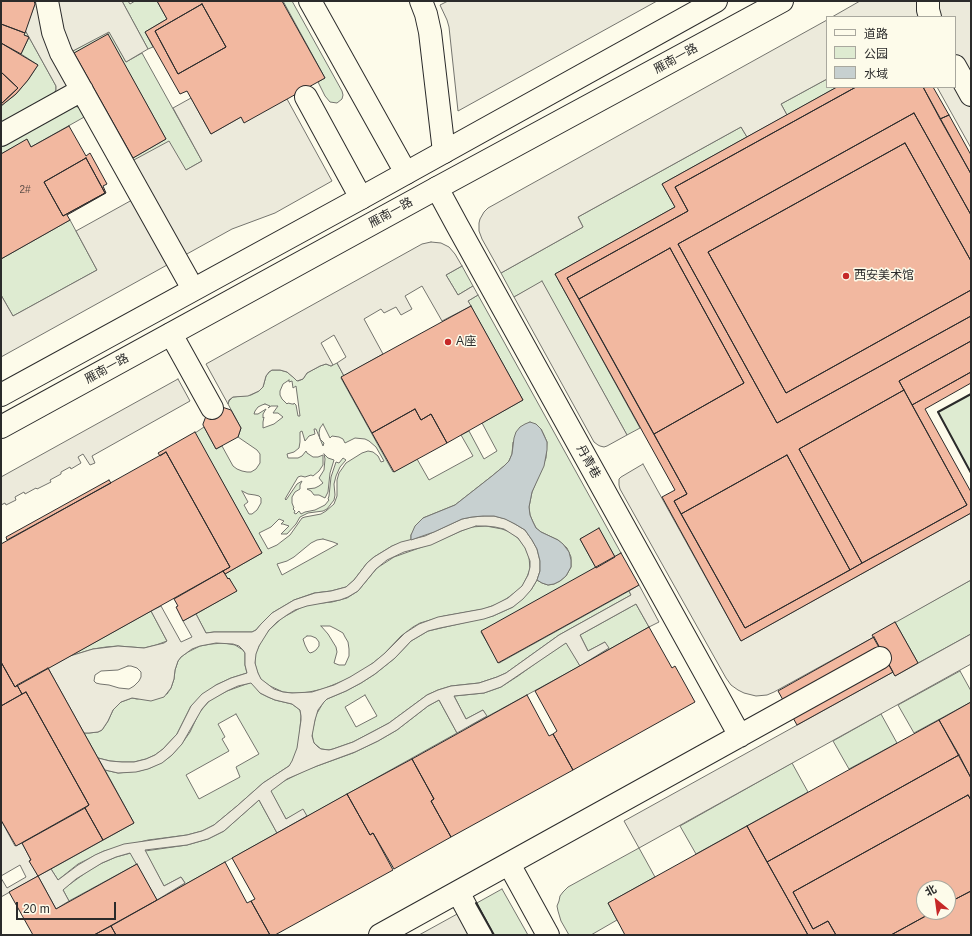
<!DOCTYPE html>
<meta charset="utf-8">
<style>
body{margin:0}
#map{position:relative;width:972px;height:936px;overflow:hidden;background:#fdfbea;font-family:Arial,"Noto Sans SC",sans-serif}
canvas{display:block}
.frame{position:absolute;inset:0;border:2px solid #2b2b2b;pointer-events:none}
.legend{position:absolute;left:826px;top:16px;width:130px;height:72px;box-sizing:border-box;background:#fdfbea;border:1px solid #a9a89e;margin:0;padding:5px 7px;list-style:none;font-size:12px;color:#2b2b2b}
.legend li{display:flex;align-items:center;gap:8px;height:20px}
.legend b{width:20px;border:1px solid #a9a89e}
.north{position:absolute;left:916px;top:880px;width:40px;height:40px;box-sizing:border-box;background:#fdfbea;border:1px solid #a9a89e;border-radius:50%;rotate:331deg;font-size:11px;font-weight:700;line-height:16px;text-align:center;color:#2b2b2b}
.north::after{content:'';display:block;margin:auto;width:14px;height:18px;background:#c62828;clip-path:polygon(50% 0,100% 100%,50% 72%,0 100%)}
.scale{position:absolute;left:16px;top:902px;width:100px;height:18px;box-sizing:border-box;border:2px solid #2b2b2b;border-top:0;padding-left:5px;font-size:12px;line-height:14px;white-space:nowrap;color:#2b2b2b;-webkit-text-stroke:3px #fdfbea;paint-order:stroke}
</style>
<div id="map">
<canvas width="972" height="936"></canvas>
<div class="frame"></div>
<ul class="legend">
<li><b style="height:5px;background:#fdfbea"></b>道路</li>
<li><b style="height:11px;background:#deebd1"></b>公园</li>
<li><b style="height:11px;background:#c7d0d0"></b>水域</li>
</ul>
<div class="north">北</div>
<div class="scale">20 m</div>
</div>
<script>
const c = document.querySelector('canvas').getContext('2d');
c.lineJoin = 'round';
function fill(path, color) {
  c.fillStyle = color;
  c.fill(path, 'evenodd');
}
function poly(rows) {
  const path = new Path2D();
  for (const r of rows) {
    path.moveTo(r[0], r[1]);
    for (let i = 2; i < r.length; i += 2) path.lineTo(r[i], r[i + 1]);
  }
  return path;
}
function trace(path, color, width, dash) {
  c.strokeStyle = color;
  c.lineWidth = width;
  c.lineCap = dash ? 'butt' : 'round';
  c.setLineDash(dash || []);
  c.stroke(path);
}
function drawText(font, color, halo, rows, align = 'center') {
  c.font = font + ' Arial,"Noto Sans SC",sans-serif';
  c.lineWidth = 3;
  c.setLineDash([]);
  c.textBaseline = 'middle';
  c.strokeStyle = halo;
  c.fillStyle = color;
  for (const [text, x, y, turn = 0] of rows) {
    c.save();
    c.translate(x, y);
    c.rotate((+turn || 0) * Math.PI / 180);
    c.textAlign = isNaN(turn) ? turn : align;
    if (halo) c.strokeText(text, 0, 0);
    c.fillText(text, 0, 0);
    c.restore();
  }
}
const green = poly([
 [122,1,128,1,130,4,135,1,157,1,167,19,145,32,153,47,148,49,122,1],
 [283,1,292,1,342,91,343,95,342,99,337,103,330,102,325,96,318,82,325,78,283,1],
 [25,30,56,86,56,90,54,94,1,123,1,106,16,94,28,80,38,65,21,54,29,37,24,35,25,30],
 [109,31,126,62,142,53,202,161,186,170,132,161,71,52,109,31],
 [108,35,166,139,133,158,75,53,108,35],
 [827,79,827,87,837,87,787,115,781,104,827,79],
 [73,106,79,107,86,116,31,147,27,140,1,154,1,146,73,106],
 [741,127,747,137,662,184,675,207,555,274,640,428,627,435,542,282,514,297,501,273,583,227,578,217,741,127],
 [70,220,97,270,13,316,1,295,1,259,70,220],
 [462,266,473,286,458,295,446,275,462,266],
 [478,295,621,553,615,557,599,529,580,539,596,568,481,632,499,663,629,591,631,595,559,635,506,673,497,677,479,683,451,686,438,690,427,695,389,723,374,731,353,742,333,749,329,750,321,749,314,743,313,740,312,733,316,715,323,703,327,699,346,691,361,683,375,674,395,658,411,641,428,631,493,616,513,607,531,590,537,580,542,583,548,585,554,584,560,581,566,576,571,567,571,557,567,548,558,540,541,532,536,528,533,522,530,515,529,507,532,492,546,458,547,442,544,435,541,429,513,442,512,454,509,461,504,466,492,476,455,505,423,518,419,522,411,535,411,540,392,546,374,557,367,563,354,580,346,587,331,591,314,593,294,600,272,613,261,624,256,630,252,632,214,632,206,633,196,614,236,591,229,578,228,579,225,574,262,553,195,433,204,427,216,449,222,446,233,466,237,469,242,471,247,472,251,472,256,469,260,463,260,454,257,450,238,437,241,428,228,404,229,401,233,397,251,395,259,391,263,387,266,376,269,372,272,370,280,370,287,372,298,381,303,379,307,373,320,366,326,364,331,366,337,363,344,376,341,378,393,472,417,459,429,480,473,456,461,435,469,431,484,459,497,451,482,423,523,400,468,301,478,295],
 [289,380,289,382,292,381,293,388,296,386,300,416,298,416,296,405,294,403,294,404,292,404,288,403,287,404,282,399,280,395,280,391,283,384,289,380],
 [265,404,270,406,268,408,271,406,278,406,273,413,278,413,283,417,274,424,263,428,263,422,264,417,263,418,263,414,266,409,258,414,254,414,255,411,258,407,262,405,265,404],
 [323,424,330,438,332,436,339,437,343,439,345,443,355,438,365,439,369,441,376,447,384,461,381,462,378,456,373,452,368,451,362,453,346,463,339,473,337,480,337,496,334,504,326,511,321,514,305,517,302,518,290,535,277,545,268,549,259,533,271,527,279,519,284,521,281,524,283,524,289,526,281,534,287,534,296,524,300,517,308,513,323,511,327,509,334,500,335,495,334,484,336,476,340,467,346,460,343,458,339,463,336,462,331,477,329,496,328,499,329,500,325,505,315,510,305,512,301,514,299,511,296,514,294,513,295,511,293,509,294,508,292,503,292,497,295,492,300,489,300,485,302,481,297,484,286,500,285,499,298,477,301,476,305,477,311,475,313,476,319,471,323,465,323,455,318,457,313,457,307,453,306,451,302,456,298,458,288,458,287,454,294,452,299,448,300,442,300,432,302,431,305,441,309,436,315,434,314,429,316,429,323,446,324,443,320,439,319,433,320,428,323,424],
 [242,491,248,494,255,495,259,496,261,498,261,503,257,510,252,514,249,514,244,505,248,502,242,491],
 [323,539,333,542,338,544,282,575,277,564,287,561,294,557,311,543,317,540,323,539],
 [365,695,377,716,356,727,345,707,365,695],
 [971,394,971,473,938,412,971,394],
 [324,454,328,458,334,460,330,473,328,492,325,498,319,495,314,495,311,491,307,489,315,488,319,486,323,483,319,478,324,470,325,459,324,454],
 [486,526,502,529,510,532,518,538,525,547,529,557,530,569,527,577,523,585,517,591,506,599,497,604,484,609,444,616,420,623,413,627,401,636,383,655,364,670,345,680,323,689,309,692,301,693,293,693,283,692,270,686,261,680,257,671,255,664,255,655,262,639,269,630,282,618,302,607,312,604,332,602,347,598,358,591,377,568,394,557,436,542,461,531,471,527,486,526],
 [321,626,330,626,336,629,343,633,345,637,348,642,349,649,349,656,345,665,339,665,334,663,337,652,336,647,328,634,321,626],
 [307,636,311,636,316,638,319,642,319,646,316,650,313,652,310,653,308,651,305,645,303,639,307,636],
 [971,580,971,634,918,663,895,622,971,580],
 [636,604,649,627,592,659,592,658,605,642,588,651,580,635,636,604],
 [151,611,167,641,156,645,144,648,118,646,106,647,93,649,70,656,151,611],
 [567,642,580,666,470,726,470,725,486,716,483,710,466,719,454,696,484,693,501,687,518,676,543,658,567,642],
 [224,643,235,645,243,650,245,653,245,665,247,673,231,678,216,685,191,706,177,734,163,749,155,755,146,759,134,762,122,762,110,761,98,758,84,733,89,733,98,732,102,730,108,721,113,710,121,702,132,698,137,699,167,694,171,688,174,679,175,670,178,661,181,657,188,652,200,646,211,644,224,643],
 [960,671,971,691,971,702,914,733,898,705,960,671],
 [252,682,260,693,268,697,275,700,292,704,300,710,301,716,299,742,297,751,292,763,289,766,263,783,237,806,214,825,202,831,187,835,148,840,104,851,78,864,58,880,51,869,134,823,105,770,118,773,139,771,150,768,164,761,172,755,183,742,190,732,199,713,204,707,210,700,227,691,252,682],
 [236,714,259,754,236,767,240,777,199,799,186,775,229,751,222,739,225,737,218,724,236,714],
 [439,700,457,733,290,826,290,825,306,816,303,810,286,819,270,790,284,781,306,770,353,753,378,741,397,730,428,706,439,700],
 [881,714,897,743,849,769,833,741,881,714],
 [792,763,808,792,696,854,680,826,792,763],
 [259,800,277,833,168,894,168,893,185,883,181,877,164,886,145,851,187,845,208,839,224,831,259,800],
 [639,848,655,877,608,903,617,920,591,935,569,935,561,921,558,911,557,906,559,901,560,896,563,892,568,887,639,848],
 [131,853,137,864,69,901,63,890,66,887,88,871,100,864,116,857,131,853],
 [502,889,528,935,492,935,475,904,502,889]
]);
const parking = poly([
 [34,1,122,1,148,49,126,62,109,32,71,52,132,161,169,141,186,170,202,161,173,108,191,98,211,134,241,117,287,99,332,181,275,213,232,229,1,357,1,295,13,316,97,270,76,231,132,200,79,107,73,106,1,146,1,123,54,94,56,90,56,86,25,30,35,4,34,1],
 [448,1,657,1,458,111,449,27,447,20,440,5,448,1],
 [860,1,971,1,971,148,937,87,955,87,955,17,832,17,860,1],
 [827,20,827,79,781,104,787,115,747,137,741,127,578,217,583,227,501,273,482,239,479,231,479,223,480,219,484,212,488,208,827,20],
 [431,242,441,243,449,247,455,254,462,266,446,275,458,295,473,286,478,295,468,301,471,306,442,321,422,286,405,296,412,309,401,315,396,307,384,313,381,309,364,319,383,354,344,376,337,363,346,357,334,335,321,343,333,365,331,366,326,364,320,366,307,373,303,379,297,381,294,378,287,372,280,370,272,370,269,372,266,376,263,387,259,391,248,396,233,397,229,400,228,404,206,364,422,244,431,242],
 [542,281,627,435,607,446,604,447,600,446,598,445,594,442,514,297,542,281],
 [178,379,190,401,92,456,95,463,90,465,83,454,78,457,81,463,71,469,70,467,61,472,61,474,50,480,51,482,37,489,36,488,25,494,24,492,15,497,16,500,6,505,5,503,1,505,1,477,178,379],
 [643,464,741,641,971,513,971,580,873,635,874,637,774,692,767,695,756,696,744,693,738,690,731,685,726,678,620,489,619,485,619,479,621,477,643,464],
 [483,516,494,516,506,519,515,524,525,530,532,540,537,549,540,561,540,571,537,580,531,590,523,599,513,607,493,616,484,619,440,628,428,631,411,641,395,658,375,674,361,683,346,691,327,699,324,702,318,710,315,720,312,736,314,743,318,747,321,749,329,750,333,749,353,742,374,731,389,723,427,695,438,690,451,686,479,683,497,677,506,673,559,635,631,595,629,591,639,585,659,622,649,627,636,604,580,635,588,651,605,642,609,648,580,666,566,643,501,687,484,693,454,696,466,719,483,710,487,716,457,733,439,700,428,706,397,730,378,741,355,752,317,766,287,779,271,791,286,819,303,809,307,816,277,833,259,800,224,831,208,839,187,845,145,850,164,886,181,877,185,883,157,900,130,853,116,857,102,863,76,879,63,890,69,901,56,909,38,876,1,897,1,878,7,888,26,877,20,865,1,876,1,820,15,846,22,843,31,860,30,861,38,876,51,869,58,880,78,865,95,855,104,851,124,844,187,835,202,831,214,825,237,806,263,783,289,766,292,761,297,748,301,720,301,716,300,710,292,704,275,700,268,697,260,693,251,683,238,686,227,691,208,702,202,709,182,744,172,755,162,763,148,769,136,772,118,773,105,770,98,758,110,761,122,762,134,762,146,759,155,755,163,749,177,734,191,706,202,694,216,685,231,678,247,673,245,665,245,653,243,650,239,646,233,644,216,643,200,646,192,649,181,657,178,661,175,670,174,679,171,688,164,697,151,701,132,698,121,702,113,710,108,721,102,730,98,732,89,733,84,733,48,668,70,656,93,649,118,646,144,648,164,643,167,641,151,611,161,606,181,642,192,637,183,621,196,614,206,633,214,632,252,632,256,630,261,624,272,613,294,600,315,593,331,591,346,587,354,580,367,563,374,557,392,546,401,542,425,536,462,519,472,517,483,516],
 [476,526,486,526,495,527,504,529,518,538,525,548,530,561,530,567,528,575,522,586,508,598,492,606,482,609,438,617,419,624,405,633,385,653,373,663,350,677,334,685,312,692,292,693,283,692,274,689,261,679,258,673,255,663,256,654,259,646,269,630,277,622,287,615,295,610,307,606,340,600,348,597,358,591,376,569,387,560,404,552,431,545,461,531,476,526],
 [128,666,131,666,137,668,141,672,141,677,139,681,134,686,129,689,119,688,109,685,100,684,96,683,94,681,95,675,101,671,118,670,128,666],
 [971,634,971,664,639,848,624,821,893,672,895,676,971,634],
 [459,913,471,935,419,935,459,913]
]);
const water = poly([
 [530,422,536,424,541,429,547,442,547,450,544,466,532,492,529,507,530,515,533,522,536,528,541,532,558,540,563,544,569,552,571,560,571,567,566,576,560,581,554,584,548,585,542,583,537,580,540,571,540,561,537,549,532,540,525,530,515,524,505,519,494,516,483,516,472,517,462,519,434,532,411,540,411,535,415,526,423,518,455,505,492,476,504,466,509,461,512,454,514,438,516,432,520,427,525,424,530,422]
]);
const building = poly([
 [1,1,34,1,35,4,25,33,1,24,1,1],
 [157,1,282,1,325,78,244,123,241,117,211,134,187,91,180,94,145,32,167,19,157,1],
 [202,4,226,47,178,74,155,31,202,4],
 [202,4,226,47,178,74,155,31,202,4],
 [1,24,25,33,24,35,29,37,21,54,1,43,1,24],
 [108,34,166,139,133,158,74,53,108,34],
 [1,43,38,65,28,80,16,94,1,106,1,104,18,88,1,72,1,43],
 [1,72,18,88,1,104,1,72],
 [837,87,856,87,675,187,688,211,567,278,687,494,674,501,745,628,967,505,912,405,971,372,971,383,925,409,971,492,971,513,741,641,662,497,675,490,555,274,675,207,662,184,837,87],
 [856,87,923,87,971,174,971,215,914,113,678,244,777,423,971,316,971,341,899,381,904,390,799,449,862,563,850,570,787,455,681,514,674,501,687,494,654,434,744,383,670,248,579,299,567,278,688,211,675,187,856,87],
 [923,87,933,87,949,115,940,119,923,87],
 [914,113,971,215,971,261,905,143,708,252,786,393,971,290,971,316,777,423,678,244,914,113],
 [949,115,971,155,971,174,940,119,949,115],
 [69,126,86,156,90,153,107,184,103,186,106,193,67,215,70,220,1,259,1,154,27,139,31,147,69,126],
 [86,158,105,193,63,216,44,182,86,158],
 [905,143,971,261,971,290,786,393,708,252,905,143],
 [86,158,105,193,63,216,44,182,86,158],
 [670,248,744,383,654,434,579,299,670,248],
 [471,306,523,400,447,443,431,414,421,420,415,409,372,433,341,377,471,306],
 [971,341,971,372,912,405,899,381,971,341],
 [904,390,967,505,862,563,799,449,904,390],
 [222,407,231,410,241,428,238,437,216,449,203,425,203,424,206,416,222,407],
 [415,409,421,420,431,414,447,443,394,472,372,433,415,409],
 [195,432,262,553,225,574,223,571,230,567,166,452,160,456,158,453,195,432],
 [166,452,230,567,15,687,1,662,1,544,166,452],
 [787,455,850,570,745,628,681,514,787,455],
 [109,480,111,483,7,540,6,537,109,480],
 [599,528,615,557,596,568,580,539,599,528],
 [621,553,639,585,498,663,481,631,621,553],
 [223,571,228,579,229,578,237,591,183,621,176,607,178,606,174,599,223,571],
 [895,622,918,663,895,676,872,635,895,622],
 [649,627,672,668,675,666,695,702,573,770,553,734,557,731,535,691,649,627],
 [874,637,893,672,797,725,778,691,874,637],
 [1,662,15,687,17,685,22,694,1,706,1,662],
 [48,668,134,823,103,840,85,808,89,805,26,692,22,694,17,685,48,668],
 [26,692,89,805,16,846,1,820,1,706,26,692],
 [527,695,549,736,553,734,573,770,451,837,431,801,434,799,412,759,527,695],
 [971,702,971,778,939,720,971,702],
 [939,720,959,755,767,862,747,826,939,720],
 [959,755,971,778,971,800,968,795,793,892,813,929,828,921,836,935,808,935,767,862,959,755],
 [412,759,434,799,431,801,451,837,394,869,373,833,370,835,347,794,412,759],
 [347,794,370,835,373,833,393,870,275,935,270,935,251,901,255,899,232,858,347,794],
 [968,795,971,800,971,891,948,903,948,888,924,888,924,912,933,912,891,935,836,935,828,921,813,929,793,892,968,795],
 [85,808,103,840,38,876,29,861,31,860,22,843,85,808],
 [747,826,808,935,625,935,608,903,747,826],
 [225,862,247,903,251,901,270,935,116,935,111,926,225,862],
 [137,864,157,900,94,935,33,935,9,892,38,876,56,909,137,864],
 [971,891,971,935,891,935,933,912,948,912,948,903,971,891],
 [111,926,116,935,94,935,111,926]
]);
const minor = poly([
 [47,1,53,32,61,53,193,289],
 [310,1,406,173],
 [421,1,426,14,430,32,444,152],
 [928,1,928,10,930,17],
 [955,66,971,95],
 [306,97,361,198],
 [1,135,82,90],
 [437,188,457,225,740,736],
 [171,334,212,408],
 [509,864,548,935],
 [458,892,481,935],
 [380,935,880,658]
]);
const major = poly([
 [1,395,361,198,716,1],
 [1,427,437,188,782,1]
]);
const wall = poly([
 [971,394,938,412,971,473],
 [476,903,494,935]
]);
const markers = [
 [846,276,4,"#c62828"],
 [448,342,4,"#c62828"]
];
const numberNames = [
 ["2#",25,190]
];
const streetNames = [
 ["雁南一路",676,59,-29],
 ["雁南一路",391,213,-29],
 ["雁南一路",107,369,-29],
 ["丹青巷",588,462,61]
];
const poiNames = [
 ["西安美术馆",854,276],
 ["A座",456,342]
];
fill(green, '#deebd1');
trace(green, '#74746e', 1);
fill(parking, '#eceadb');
trace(parking, '#74746e', 1);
fill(water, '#c7d0d0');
trace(water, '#74746e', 1);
fill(building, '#f2b8a0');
trace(building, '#2b2b2b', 1);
trace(minor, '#2b2b2b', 24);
trace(major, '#2b2b2b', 24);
trace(minor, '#fdfbea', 22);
trace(major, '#fdfbea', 22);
trace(wall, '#2b2b2b', 2);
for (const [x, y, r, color] of markers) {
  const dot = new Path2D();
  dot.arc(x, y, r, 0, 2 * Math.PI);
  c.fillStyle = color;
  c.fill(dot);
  trace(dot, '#fdfbea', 1.5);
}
drawText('10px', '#5d4e48', null, numberNames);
drawText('12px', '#2b2b2b', '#fdfbea', streetNames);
drawText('12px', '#2b2b2b', '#fdfbea', poiNames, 'left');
</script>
